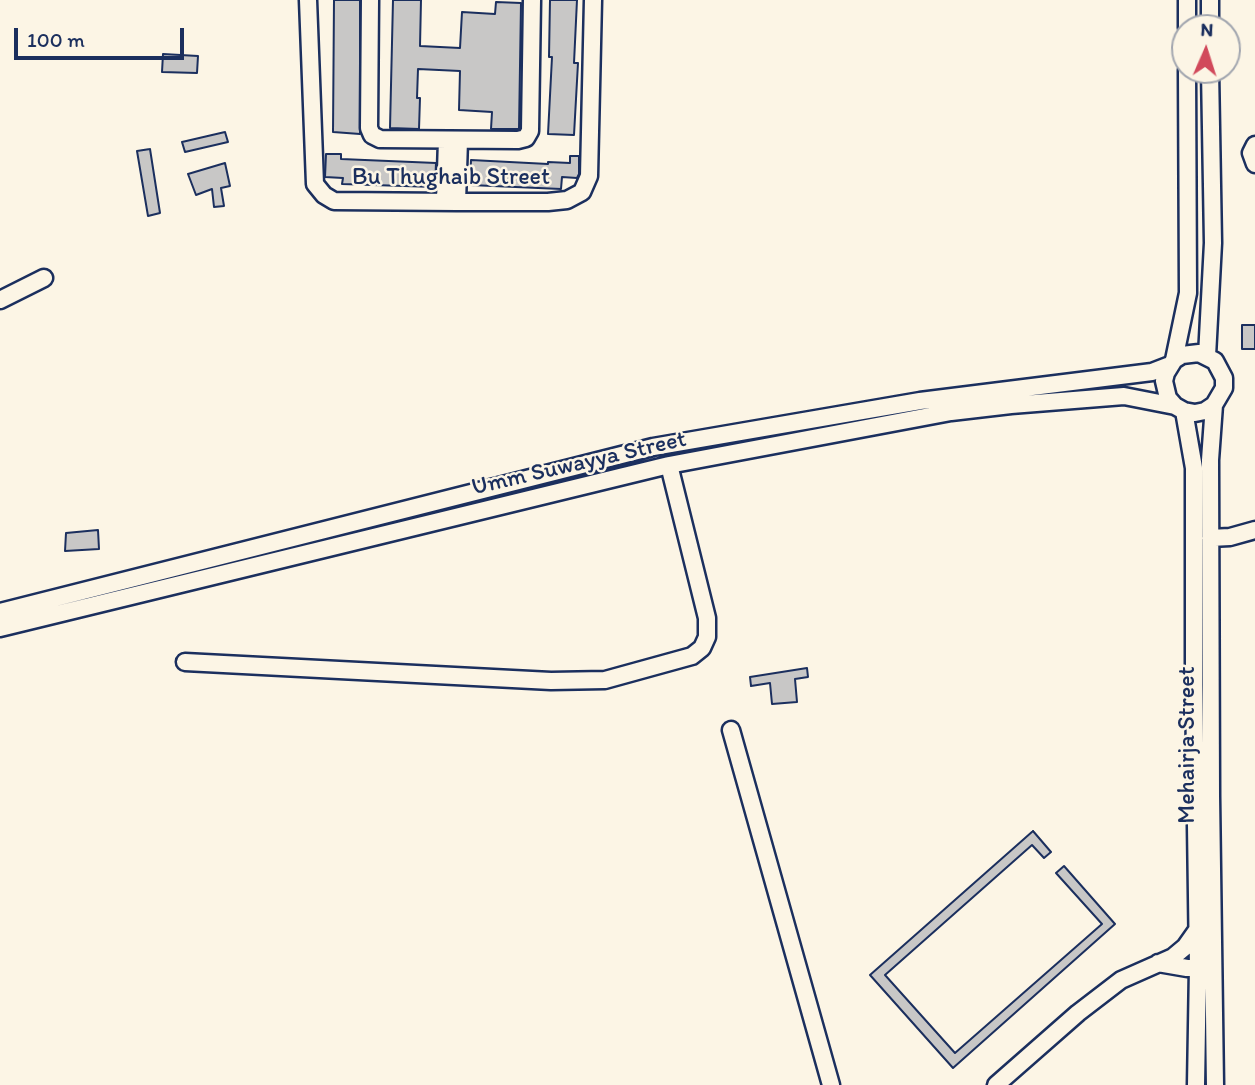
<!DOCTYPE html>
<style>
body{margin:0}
#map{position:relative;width:1255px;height:1085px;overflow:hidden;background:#fcf5e5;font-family:Itim,sans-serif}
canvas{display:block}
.north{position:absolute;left:1171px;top:14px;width:70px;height:70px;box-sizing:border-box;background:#fcf5e5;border:2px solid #a2a6af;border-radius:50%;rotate:3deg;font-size:19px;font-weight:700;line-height:28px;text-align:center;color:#1b2f5e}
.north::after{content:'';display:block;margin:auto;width:24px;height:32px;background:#d1495b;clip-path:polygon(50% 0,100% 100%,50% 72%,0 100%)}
.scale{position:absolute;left:14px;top:28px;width:170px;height:32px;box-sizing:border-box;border:4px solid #1b2f5e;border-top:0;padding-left:9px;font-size:21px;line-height:24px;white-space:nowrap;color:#1b2f5e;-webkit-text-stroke:5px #fcf5e5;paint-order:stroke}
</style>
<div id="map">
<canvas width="1255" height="1085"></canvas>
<div class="north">N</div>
<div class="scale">100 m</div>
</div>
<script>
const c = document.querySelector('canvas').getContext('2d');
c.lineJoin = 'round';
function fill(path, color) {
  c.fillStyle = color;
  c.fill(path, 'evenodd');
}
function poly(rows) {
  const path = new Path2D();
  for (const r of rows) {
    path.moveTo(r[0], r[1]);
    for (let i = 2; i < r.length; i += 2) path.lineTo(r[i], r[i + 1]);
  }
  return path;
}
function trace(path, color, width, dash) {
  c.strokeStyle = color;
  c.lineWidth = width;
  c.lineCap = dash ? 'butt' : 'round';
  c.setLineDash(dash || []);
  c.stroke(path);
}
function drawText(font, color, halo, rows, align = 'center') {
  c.font = font + ' Itim,sans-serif';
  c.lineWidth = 5;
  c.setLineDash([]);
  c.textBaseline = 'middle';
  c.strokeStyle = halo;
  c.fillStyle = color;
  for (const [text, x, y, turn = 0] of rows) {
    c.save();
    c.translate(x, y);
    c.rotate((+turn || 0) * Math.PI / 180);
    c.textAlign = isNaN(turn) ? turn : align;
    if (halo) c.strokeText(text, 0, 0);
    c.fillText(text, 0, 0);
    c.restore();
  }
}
const building = poly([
 [334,0,360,0,360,134,333,132,334,0],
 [393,0,421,0,420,46,460,48,462,12,495,14,496,2,521,3,519,129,491,129,492,112,459,110,460,71,418,69,417,98,420,98,419,129,390,128,393,0],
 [550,0,577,0,574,63,578,63,574,135,548,134,552,57,549,57,550,0],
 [163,54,198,56,197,73,162,72,163,54],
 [225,132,228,142,185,152,182,142,225,132],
 [150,149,160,213,148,216,137,151,150,149],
 [326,154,341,154,341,159,436,163,435,187,342,184,343,178,325,177,326,154],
 [570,156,579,156,579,174,577,178,562,177,561,189,470,185,471,160,548,164,548,162,570,163,570,156],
 [225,163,230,186,221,188,224,206,214,207,212,189,196,195,188,174,225,163],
 [1242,325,1255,325,1255,349,1242,349,1242,325],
 [98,530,99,549,65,551,66,533,98,530],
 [807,668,808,677,795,679,797,702,772,704,770,683,751,686,750,677,807,668],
 [1033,831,1051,852,1044,858,1032,845,885,975,955,1053,1102,924,1056,873,1064,866,1115,924,953,1068,870,975,1033,831]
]);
const minor = poly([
 [308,0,315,184,324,195,334,201,457,202,548,202,567,200,582,192,589,176,593,0],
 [370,0,369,128,372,135,380,139,518,140,526,138,530,131,532,0],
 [1187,28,1187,0],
 [1210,28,1210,0],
 [1255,145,1251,153,1255,164],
 [445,202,447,140],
 [457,202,459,140],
 [0,300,44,278],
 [1207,356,1213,243,1210,70],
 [1174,360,1182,355,1199,353,1215,361,1224,378,1224,388,1214,405,1205,411,1195,413,1184,411,1175,406,1168,398,1164,381,1166,373,1174,360,1188,293,1187,70],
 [1214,405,1210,460,1211,796,1215,1085],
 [1184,411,1194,468,1194,684,1198,967,1196,1085],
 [1210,538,1230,537,1255,530],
 [0,612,653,447,920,401,1152,372,1170,365],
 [0,628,669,465,951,412,1011,405,1124,396,1175,406],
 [185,662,551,681,605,680,692,656,702,648,707,637,707,618,669,465],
 [731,730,831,1085],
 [1158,963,1187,968,1207,967],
 [996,1085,1078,1013,1121,980,1173,957,1185,947,1197,930]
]);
const streetNames = [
 ["Bu Thughaib Street",451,178],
 ["Umm Suwayya Street",579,464,-13],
 ["Mehairja Street",1188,745,-90]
];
fill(building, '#c8c7c6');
trace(building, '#1b2f5e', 2);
trace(minor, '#1b2f5e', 21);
trace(minor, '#fcf5e5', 16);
drawText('24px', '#1b2f5e', '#fcf5e5', streetNames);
</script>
